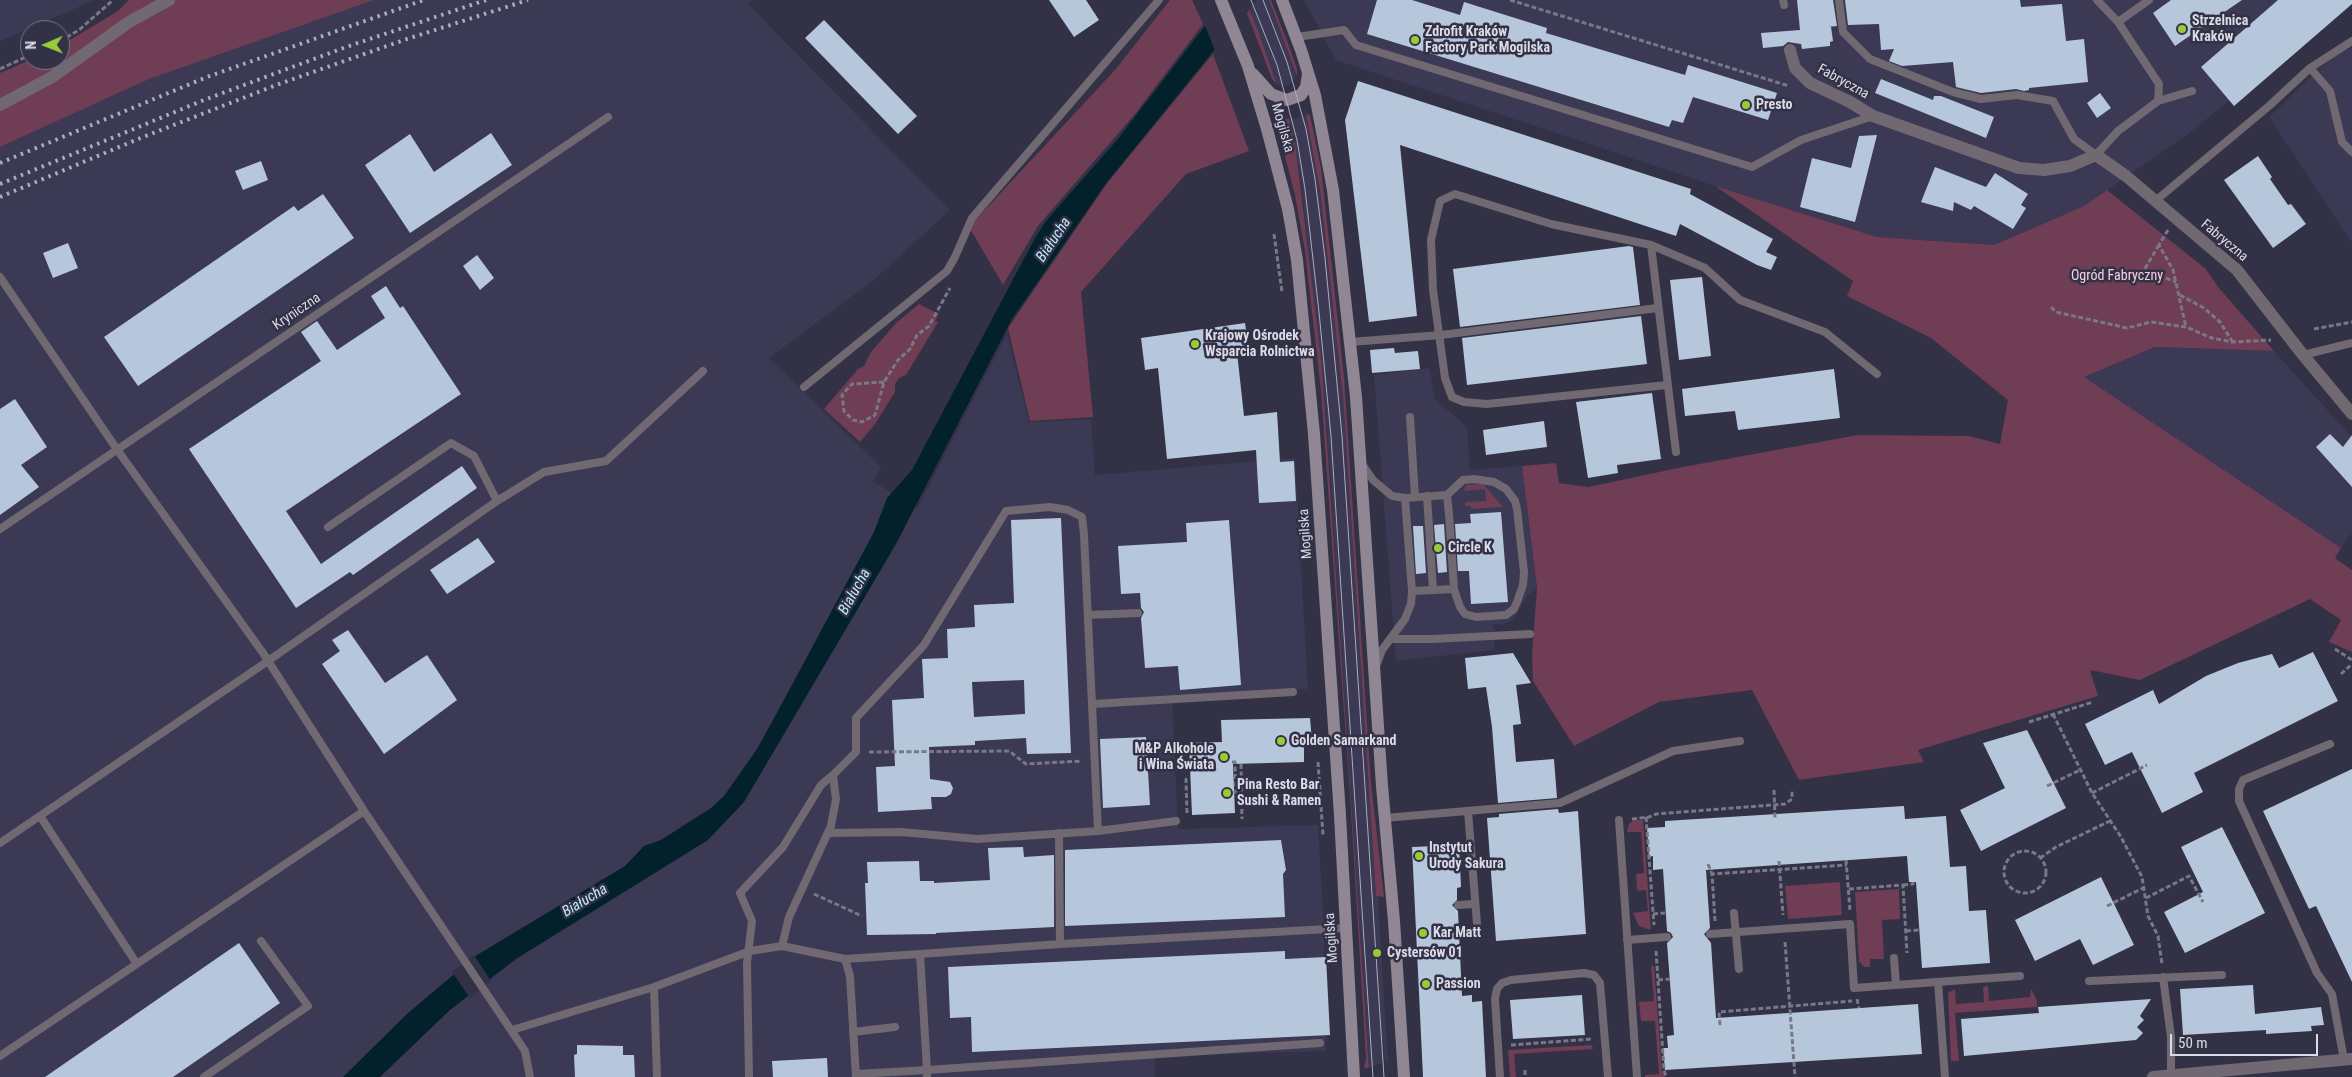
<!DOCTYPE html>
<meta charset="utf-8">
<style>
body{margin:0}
#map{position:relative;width:2352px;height:1077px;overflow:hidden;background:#323145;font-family:"Roboto Condensed",sans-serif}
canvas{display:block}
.north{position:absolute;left:20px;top:20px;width:50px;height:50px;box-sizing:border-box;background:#323145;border:1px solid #767586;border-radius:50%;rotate:269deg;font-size:14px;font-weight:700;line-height:20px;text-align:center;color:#dbdbe7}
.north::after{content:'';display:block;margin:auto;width:18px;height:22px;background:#98cb37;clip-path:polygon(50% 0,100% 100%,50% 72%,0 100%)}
.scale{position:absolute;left:2170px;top:1034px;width:148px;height:22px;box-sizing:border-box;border:2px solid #dbdbe7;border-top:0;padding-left:6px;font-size:15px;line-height:18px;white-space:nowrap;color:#dbdbe7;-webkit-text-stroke:4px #323145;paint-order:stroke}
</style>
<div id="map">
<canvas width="2352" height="1077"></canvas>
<div class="north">N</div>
<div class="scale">50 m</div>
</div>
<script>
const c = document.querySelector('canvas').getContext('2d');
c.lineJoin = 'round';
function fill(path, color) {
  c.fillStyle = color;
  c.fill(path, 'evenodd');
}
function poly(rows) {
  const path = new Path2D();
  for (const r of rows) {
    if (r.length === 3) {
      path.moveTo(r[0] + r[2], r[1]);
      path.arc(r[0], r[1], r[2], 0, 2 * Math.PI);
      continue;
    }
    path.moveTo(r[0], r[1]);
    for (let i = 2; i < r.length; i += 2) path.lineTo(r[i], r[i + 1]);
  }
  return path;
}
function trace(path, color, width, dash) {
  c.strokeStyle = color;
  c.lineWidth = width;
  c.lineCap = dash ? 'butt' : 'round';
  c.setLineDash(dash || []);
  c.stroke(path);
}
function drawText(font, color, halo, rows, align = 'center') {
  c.font = font + ' "Roboto Condensed",sans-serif';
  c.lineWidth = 5;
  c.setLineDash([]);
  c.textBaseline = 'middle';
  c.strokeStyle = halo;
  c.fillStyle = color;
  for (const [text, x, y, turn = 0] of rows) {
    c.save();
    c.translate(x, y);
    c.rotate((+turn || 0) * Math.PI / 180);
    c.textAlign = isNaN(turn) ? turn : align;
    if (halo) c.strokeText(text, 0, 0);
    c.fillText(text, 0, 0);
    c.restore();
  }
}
const built = poly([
 [0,0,95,0,0,41],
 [344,0,757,0,747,3,950,210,875,279,769,358,881,467,873,481,917,509,1007,334,1029,422,1091,419,1095,475,1295,458,1308,689,1172,695,1178,829,1318,825,1324,929,1326,1051,1155,1056,1155,1077,0,1077,0,142,148,72],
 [1245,0,1269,0,1297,76,1288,85,1277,85],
 [1304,0,2352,0,2352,2,2188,134,2084,206,1994,245,1877,237,1715,186,1336,60],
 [2352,48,2352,243,2269,117,2336,53],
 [1306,116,1317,168,1343,397,1376,896,1378,896,1388,1062,1385,1061,1383,1039,1381,1039,1383,1062,1369,1068,1325,401,1300,173,1289,119],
 [2155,347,2274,351,2352,437,2352,533,2341,548,2083,377],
 [1429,368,1435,399,1467,427,1470,470,1522,466,1537,588,1527,596,1513,620,1504,624,1493,624,1495,650,1396,661,1374,375]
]);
const green = poly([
 [129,0,374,0,149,79,0,147,0,73,30,60,60,60,60,46,118,11],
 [1170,0,1192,0,1203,24,1135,114,1038,226,1003,285,969,227,1115,70],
 [1242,0,1245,0,1258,31,1277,85,1272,79],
 [1269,0,1271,0,1289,46,1297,69,1297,76],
 [1213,54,1249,151,1186,174,1081,292,1093,417,1030,421,1008,328,1108,182],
 [1306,114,1310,115,1321,168,1344,377,1371,783,1384,897,1376,896,1343,397,1320,190],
 [1278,119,1289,119,1296,150,1322,367,1369,1068,1364,1068,1366,1058,1350,795,1321,391,1305,251,1295,195,1276,122],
 [1715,186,1877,237,1994,245,2084,206,2107,190,2206,269,2218,287,2274,351,2155,347,2084,377,2341,548,2335,558,2352,570,2352,652,2329,642,2341,620,2310,599,2140,680,2090,670,2098,696,1918,750,1924,762,1799,780,1752,690,1659,702,1574,746,1533,681,1532,654,1537,588,1522,466,1556,463,1559,483,1588,487,1683,467,1858,435,1969,436,2000,444,2008,400,1931,338,1847,296,1853,281],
 [919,304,939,314,935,321,938,322,906,375,899,378,895,384,895,392,875,424,860,442,824,409,858,369,864,366,871,352,896,323],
 [1481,484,1484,485,1503,507,1471,509,1471,506,1465,506,1465,502,1486,501,1485,489,1464,491,1466,485],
 [1634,820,1643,820,1651,930,1639,926,1633,913,1648,911,1646,890,1637,891,1636,874,1644,873,1641,832,1627,832,1629,824],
 [1840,882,1842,915,1788,919,1785,886],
 [1899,889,1900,919,1882,920,1884,959,1870,959,1870,967,1864,967,1859,961,1855,892],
 [1651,966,1654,966,1662,1071,1665,1077,1645,1077,1645,1075,1659,1074,1655,1021,1641,1021,1639,1002,1654,1001],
 [1988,986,1989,1001,2030,997,2031,989,2037,1000,2037,1007,1955,1013,1959,1061,1951,1061,1948,993,1955,989,1956,1004,1984,1002,1983,987],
 [1592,1045,1593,1049,1514,1054,1516,1077,1510,1077,1508,1050]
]);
const water = poly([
 [1225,0,1255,0,1107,182,1012,319,896,544,744,802,708,840,516,959,450,1010,380,1077,343,1077,408,1013,477,955,625,866,644,846,661,840,711,808,724,796,757,749,779,709,874,532,887,498,912,470,1035,238,1046,221,1117,140]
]);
const pier = poly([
 [1222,0,1257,0,1216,53,1204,23],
 [474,955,491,981,470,998,452,972]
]);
const building = poly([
 [1049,0,1086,0,1099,20,1074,37],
 [1377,0,1412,0,1460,15,1464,2,1547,28,1546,33,1685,75,1688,65,1777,93,1768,120,1693,97,1683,123,1672,120,1669,127,1367,34],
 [1797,0,1833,0,1837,26,1828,27,1831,27,1833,41,1830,42,1830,46,1802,49,1801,44,1788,42,1783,46,1763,48,1761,33,1800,30],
 [1845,0,2020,0,2021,7,2062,4,2066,41,2084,39,2088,82,2029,88,2029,90,2024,91,2016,89,1981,93,1956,87,1953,62,1902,66,1889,61,1894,49,1881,50,1879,24,1848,25],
 [2171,0,2242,0,2175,46,2153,13],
 [2278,0,2352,0,2352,4,2234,106,2201,67],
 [824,20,917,116,898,134,805,38],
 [1881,79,1933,100,1934,96,1941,96,1994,117,1986,138,1875,93],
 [1358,81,1691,189,1690,194,1773,239,1766,252,1777,257,1771,270,1757,265,1680,224,1676,236,1400,145,1417,316,1369,322,1345,120],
 [2100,93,2111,108,2097,118,2087,103],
 [491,133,512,165,410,233,365,165,410,134,434,172],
 [1877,135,1855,222,1800,207,1812,158,1851,168,1859,136],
 [2258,156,2272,177,2270,179,2288,205,2291,204,2306,224,2273,248,2224,180],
 [261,161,268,180,243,190,235,171],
 [1935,167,1986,187,1995,173,2028,194,2021,205,2026,208,2013,229,1974,206,1971,210,1954,202,1953,211,1921,202],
 [323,194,354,238,138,386,104,337,294,206,298,211],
 [68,243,78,268,53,278,43,253],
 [1629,246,1633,247,1640,305,1460,327,1453,269],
 [477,255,494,278,480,290,463,266],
 [1702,277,1711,356,1679,360,1670,280],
 [386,286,400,308,403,306,461,394,286,511,321,564,462,466,477,488,353,575,350,572,296,608,189,449,321,361,301,332,317,321,337,350,385,318,371,296],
 [1641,316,1647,364,1467,385,1462,338],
 [1245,323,1249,351,1237,352,1244,416,1277,412,1280,462,1294,461,1296,501,1259,503,1256,450,1167,459,1158,368,1145,370,1141,338],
 [1394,348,1395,353,1418,351,1420,369,1372,373,1370,350],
 [1834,369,1840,418,1738,430,1735,411,1685,416,1682,389],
 [1652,393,1661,459,1617,465,1618,473,1588,478,1576,402],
 [15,399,47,447,21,465,39,487,0,515,0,409],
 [1544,421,1547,447,1486,455,1483,430],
 [2330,434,2343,447,2352,435,2352,487,2316,447],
 [1501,512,1508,602,1471,604,1469,571,1458,571,1455,524,1471,523,1470,514],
 [1061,518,1071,753,1027,754,1026,738,975,741,975,745,929,747,930,779,950,782,953,788,951,794,946,797,931,797,932,809,878,812,876,767,895,766,892,700,924,698,922,659,948,658,947,629,975,627,974,605,1014,603,1011,520],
 [1024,680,1025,714,974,717,972,682],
 [1229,520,1241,685,1180,690,1178,666,1145,668,1141,618,1144,612,1141,608,1140,593,1121,594,1118,546,1187,542,1186,523],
 [1444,524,1447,572,1438,573,1434,525],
 [1413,526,1423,526,1426,573,1416,574],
 [478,538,495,562,447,594,430,570],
 [348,630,385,683,427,655,457,700,384,754,322,664,340,651,332,640],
 [2313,652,2338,701,2194,773,2203,792,2162,813,2132,752,2105,765,2085,724,2153,690,2159,704,2206,676,2238,663,2272,654,2279,668],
 [1513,653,1531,683,1516,685,1521,724,1513,725,1516,762,1554,759,1557,798,1498,803,1492,727,1486,687,1468,689,1465,658],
 [1310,718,1312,741,1304,742,1304,762,1233,764,1235,813,1192,815,1189,743,1222,742,1221,720],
 [2027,730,2066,808,1981,851,1960,810,2005,788,1983,743],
 [1146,737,1150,805,1103,808,1100,739],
 [2352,769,2352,982,2316,906,2309,909,2263,811],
 [1904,806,1905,819,1946,816,1950,867,1966,866,1969,911,1986,910,1990,963,1922,968,1916,882,1909,882,1907,856,1706,870,1710,928,1704,934,1711,943,1716,1018,1918,1004,1922,1054,1665,1070,1663,1048,1668,1048,1667,1036,1674,1035,1667,943,1673,937,1671,933,1667,931,1663,869,1653,870,1653,856,1649,857,1647,828,1665,827,1665,821],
 [1558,809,1559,813,1578,811,1586,934,1496,941,1487,818,1499,817,1499,814],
 [2222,827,2265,913,2185,953,2164,912,2203,892,2181,847],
 [1281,840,1286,870,1283,874,1285,917,1065,926,1065,850],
 [1459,845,1461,887,1457,888,1457,900,1452,905,1458,911,1462,996,1472,995,1472,1002,1482,1001,1486,1077,1423,1077,1412,847],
 [1023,847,1024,857,1054,855,1054,927,936,933,936,934,867,935,865,883,868,883,867,862,919,861,920,881,934,881,934,883,990,880,988,848],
 [2101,877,2134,945,2093,965,2080,939,2035,961,2015,920],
 [239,943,280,1003,173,1077,45,1077],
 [1285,951,1285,959,1326,957,1330,1035,972,1052,971,1017,950,1018,948,967],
 [2253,985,2255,1014,2321,1007,2324,1025,2311,1026,2312,1031,2266,1034,2266,1030,2183,1035,2180,989],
 [1582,995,1585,1035,1513,1039,1510,1000],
 [2151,999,2140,1016,2144,1020,2137,1027,2143,1033,2136,1040,1964,1056,1961,1019,2039,1013,2038,1007],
 [577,1045,623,1046,623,1055,634,1055,635,1077,575,1077,574,1055,577,1054],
 [827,1058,828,1077,773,1077,772,1061]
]);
const path = poly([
 [1510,0,1789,86],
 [60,41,79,30,113,0],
 [0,69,30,55],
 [2168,230,2159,245,2173,270,2186,327],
 [1274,234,1282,292],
 [2159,245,2144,270,2176,282],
 [2180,295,2204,308,2220,322,2232,341],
 [2051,307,2056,312,2127,328,2151,322,2186,327,2212,338,2232,342,2271,340],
 [2314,329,2352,322],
 [884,382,852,384,842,395,844,411,853,420,862,422,875,415,884,382,898,360,910,349,917,335,929,326,950,288],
 [2335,649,2352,660],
 [2341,674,2352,664],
 [2053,714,2092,793,2121,837,2142,877,2148,916,2158,936,2162,964],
 [2029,722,2093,702],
 [869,752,1009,751,1026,764,1082,761],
 [1232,762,1235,762,1236,791,1234,793],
 [1318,762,1323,835],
 [1241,764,1242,819],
 [1241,785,1246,784,1250,788],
 [2047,786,2080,770],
 [1774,790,1775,818],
 [2092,793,2147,765],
 [1187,813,1186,779,1188,778],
 [1646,817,1654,925],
 [1632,819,1649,817,1656,814,1785,804,1792,799,1792,791],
 [2025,872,21],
 [2040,858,2056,847,2110,821],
 [1846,860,1850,911],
 [1779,861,1783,915],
 [1708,864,1712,874],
 [1903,885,1913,884,1913,882],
 [1849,889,1903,885,1907,953],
 [814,894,862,916],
 [2146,898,2189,876,2203,902],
 [2107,906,2145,887],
 [1653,914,1665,913],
 [1715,921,1712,874,1847,865],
 [1906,931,1919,930],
 [1785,942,1795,1077],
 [1656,951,1664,1070,1666,1077],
 [1658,980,1670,979],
 [1857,999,1859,1008],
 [1720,1025,1719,1012,1852,1001],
 [1511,1045,1592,1039],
 [1525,1070,1525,1077]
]);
const lane = poly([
 [1783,0,1784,5],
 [1839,0,1843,32,1870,59,1953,92,1981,99,2017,95,2053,101,2074,139,2096,155,2118,131,2158,101,2159,84,2118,22,2097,0],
 [2118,22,2149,0],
 [1297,37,1344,30,1356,45,1752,167,1801,140,1873,116],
 [2310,68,2330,91,2342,142,2352,152],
 [2158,101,2192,91],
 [2154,202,2269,106,2310,68,2352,41],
 [1651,245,1676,452],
 [0,277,116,448,263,653,364,811,525,1051,530,1077],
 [1350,342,1441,335,1658,308],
 [2303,355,2352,343],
 [1667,385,1487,404,1464,402,1452,397,1445,378,1433,290,1431,240,1440,201,1455,194,1551,224,1651,245,1705,268,1740,300,1825,332,1877,374],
 [804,387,947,271,955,257,972,218,1159,0],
 [1410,417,1415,497],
 [1362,464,1373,480,1392,496,1405,498,1447,495,1449,514,1454,589,1412,591,1411,604,1405,619,1382,650,1377,664],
 [1447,495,1463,480,1474,479,1494,482,1506,489,1515,501,1517,509,1524,572,1523,585,1517,602,1514,609,1506,615,1476,617,1465,614,1460,607,1454,589],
 [1427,496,1433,590],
 [1405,498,1412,591],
 [497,501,544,472,606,461,703,371],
 [0,529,608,117],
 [1088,615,1138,613],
 [1391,639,1432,639,1530,634],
 [1092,704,1293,692],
 [2330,744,2243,780,2239,789,2239,801,2317,973,2332,994,2344,1060],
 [833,775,856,752,856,718,924,645,1006,511,1050,507,1068,510,1082,517,1084,535,1098,831],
 [1468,811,1477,924],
 [40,816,137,964],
 [1385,818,1560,803,1673,751,1740,741],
 [1619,820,1637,1077],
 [828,833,902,832,977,839,1098,831,1176,821],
 [0,843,268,661,497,501,474,456,451,443,328,527],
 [1458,905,1475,904],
 [1734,913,1739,969],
 [1710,934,1850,924,1854,988,2020,976],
 [1627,940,1667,937],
 [1060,944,1346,928],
 [920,954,1060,944,1059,833],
 [1894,958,1896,985],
 [845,959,920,954,927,1070,1320,1043],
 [2163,977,2171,1037,2171,1075],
 [2089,981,2222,975],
 [1938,982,1945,1077],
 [654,987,657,1077],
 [512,1030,654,987,750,951,782,946,845,959,850,976,856,1077],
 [853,1032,895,1027],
 [0,1056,364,811],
 [856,1074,927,1070,927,1077],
 [204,1077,308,1006,261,941],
 [749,1077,747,963,752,921,740,893,783,847,821,785,833,775,836,799,831,826,789,917,782,946],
 [1500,1077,1495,999,1497,989,1502,983,1511,980,1584,973,1594,975,1600,983,1608,1077]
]);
const street = poly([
 [1790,50,1795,68,1810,83,1850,102,1873,116,2019,168,2044,170,2070,166,2096,155,2126,176,2237,270,2303,355,2352,414],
 [0,105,52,77,129,22,169,0],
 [2153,1077,2352,1059]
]);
const secondary = poly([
 [1221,0,1248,66,1267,129,1288,209,1297,260,1314,434,1340,815,1354,1077],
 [1282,0,1301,50,1315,95,1333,190,1356,397,1382,786,1394,921,1404,1077],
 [1253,74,1271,94,1287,100,1301,95,1306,87,1308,74]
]);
const tram = poly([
 [1251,0,1277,65,1297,140,1305,189,1319,312,1331,436,1373,1077],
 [1263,0,1287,62,1306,129,1315,179,1325,258,1342,436,1384,1077]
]);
const rail = poly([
 [0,163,207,77,424,0],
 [0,184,204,100,346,47,486,0],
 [0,197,143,137,279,84,407,39,528,0]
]);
const markers = [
 [2182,29,5,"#98cb37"],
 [1415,40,5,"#98cb37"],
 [1746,105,5,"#98cb37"],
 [1195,344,5,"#98cb37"],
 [1438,548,5,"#98cb37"],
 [1281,741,5,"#98cb37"],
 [1224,757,5,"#98cb37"],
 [1227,793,5,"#98cb37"],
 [1419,856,5,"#98cb37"],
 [1423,933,5,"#98cb37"],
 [1377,953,5,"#98cb37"],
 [1426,984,5,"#98cb37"]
];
const poiNames = [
 ["Strzelnica",2192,21],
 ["Kraków",2192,37],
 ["Zdrofit Kraków",1425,32],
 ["Factory Park Mogilska",1425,48],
 ["Presto",1756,105],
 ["Krajowy Ośrodek",1205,336],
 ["Wsparcia Rolnictwa",1205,352],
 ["Circle K",1448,548],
 ["Golden Samarkand",1291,741],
 ["M&P Alkohole",1214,749,"right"],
 ["i Wina Świata",1214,765,"right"],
 ["Pina Resto Bar",1237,785],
 ["Sushi & Ramen",1237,801],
 ["Instytut",1429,848],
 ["Urody Sakura",1429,864],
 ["Kar Matt",1433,933],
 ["Cystersów 01",1387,953],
 ["Passion",1436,984]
];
const streetNames = [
 ["Fabryczna",1843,82,29],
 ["Mogilska",1282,128,74],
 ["Fabryczna",2224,241,40],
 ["Kryniczna",297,312,-34],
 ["Mogilska",1306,534,-94],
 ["Mogilska",1332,938,-94]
];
const parkNames = [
 ["Ogród Fabryczny",2117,276]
];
const waterNames = [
 ["Białucha",1054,240,-56],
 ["Białucha",855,592,-61],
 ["Białucha",585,901,-31]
];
fill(built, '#3b3953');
fill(green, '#6f3d54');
fill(water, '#03212b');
fill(pier, '#323145');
fill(building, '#b6c7dc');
trace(path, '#797889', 3, [5, 2.5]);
trace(lane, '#706971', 8);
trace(street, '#706971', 12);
trace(secondary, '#918694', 12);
trace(tram, '#adadbb', 1);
trace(rail, '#adadbb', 4, [2.5, 5]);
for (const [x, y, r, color] of markers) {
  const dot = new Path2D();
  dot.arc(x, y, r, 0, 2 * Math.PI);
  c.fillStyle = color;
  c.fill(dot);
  trace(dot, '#323145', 2);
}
drawText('bold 14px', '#dbdbe7', '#323145', poiNames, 'left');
drawText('14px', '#dbdbe7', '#323145', streetNames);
drawText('14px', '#f8cee0', '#323145', parkNames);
drawText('italic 15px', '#beebfd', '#323145', waterNames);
</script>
